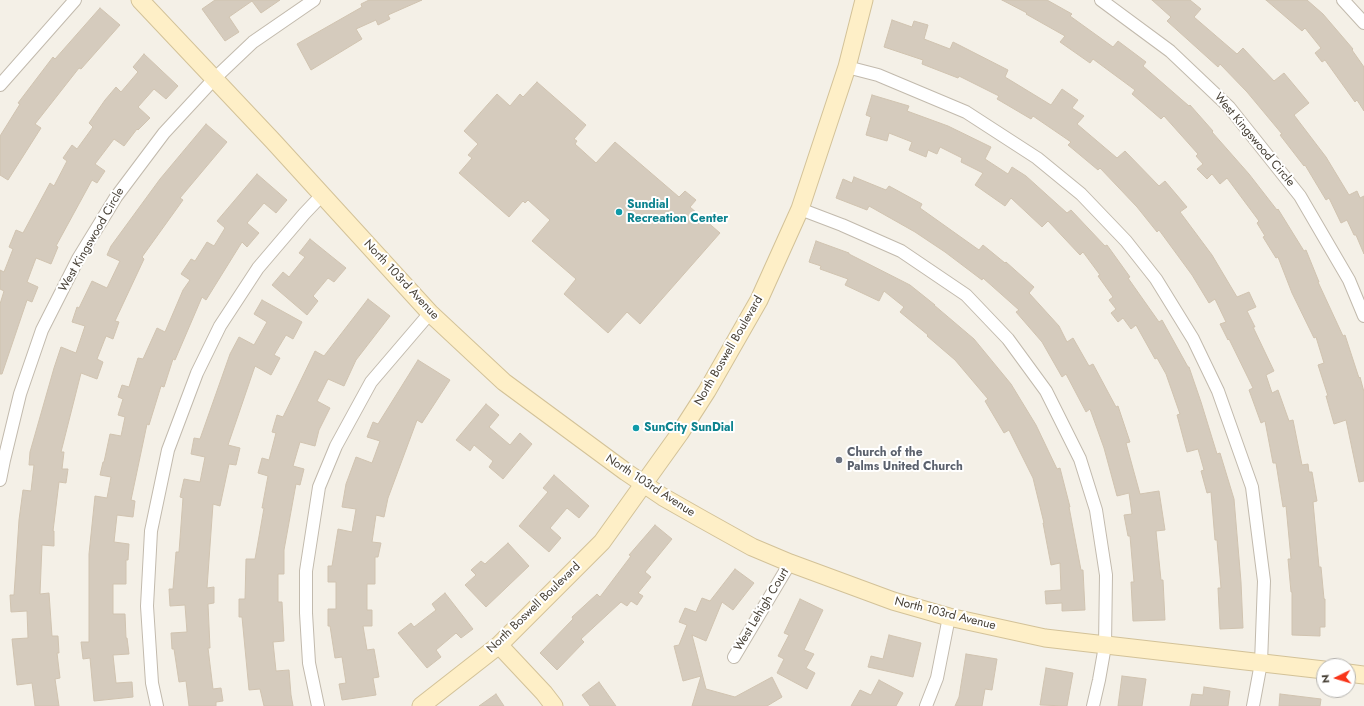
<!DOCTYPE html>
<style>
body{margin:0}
#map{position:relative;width:1364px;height:706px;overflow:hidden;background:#f4f0e7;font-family:Jost,sans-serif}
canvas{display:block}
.north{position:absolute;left:1316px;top:658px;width:40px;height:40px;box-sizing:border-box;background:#fff;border:1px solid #b5b3af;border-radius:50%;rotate:265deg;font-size:11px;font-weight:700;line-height:16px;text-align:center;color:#474036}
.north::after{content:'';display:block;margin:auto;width:14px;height:18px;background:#f8351a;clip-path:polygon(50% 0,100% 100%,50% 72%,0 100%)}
</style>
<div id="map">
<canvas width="1364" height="706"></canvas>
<div class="north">N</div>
</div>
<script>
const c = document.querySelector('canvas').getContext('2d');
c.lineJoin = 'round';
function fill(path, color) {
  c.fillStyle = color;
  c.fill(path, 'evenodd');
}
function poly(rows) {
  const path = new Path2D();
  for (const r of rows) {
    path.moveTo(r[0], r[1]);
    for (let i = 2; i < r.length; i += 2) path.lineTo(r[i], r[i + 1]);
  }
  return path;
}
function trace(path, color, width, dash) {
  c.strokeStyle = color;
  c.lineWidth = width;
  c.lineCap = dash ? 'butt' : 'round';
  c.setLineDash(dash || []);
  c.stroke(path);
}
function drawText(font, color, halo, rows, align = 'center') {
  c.font = font + ' Jost,sans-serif';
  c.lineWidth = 4;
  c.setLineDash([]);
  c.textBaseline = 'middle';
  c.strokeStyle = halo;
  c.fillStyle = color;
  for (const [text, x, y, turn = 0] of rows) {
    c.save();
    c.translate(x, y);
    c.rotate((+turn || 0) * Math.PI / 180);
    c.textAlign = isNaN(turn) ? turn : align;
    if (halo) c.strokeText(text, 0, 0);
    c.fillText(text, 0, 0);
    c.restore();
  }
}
const building = poly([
 [215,0,280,0,261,13,252,1,229,17,239,32,225,41,202,9,215,0],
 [369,0,422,0,388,15,390,19,378,25,376,20,356,29,362,39,311,70,297,44,362,7,361,4,369,0],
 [1002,0,1047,0,1072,14,1070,16,1113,47,1118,41,1146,62,1143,66,1189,106,1190,105,1213,131,1212,132,1249,174,1277,210,1278,209,1304,251,1306,250,1319,282,1318,282,1343,336,1345,335,1359,378,1360,377,1364,392,1364,481,1359,482,1346,420,1334,424,1326,396,1328,396,1318,365,1324,363,1316,337,1314,338,1292,293,1278,257,1276,258,1263,237,1265,236,1257,223,1259,221,1227,178,1220,184,1212,174,1207,179,1197,169,1203,164,1196,156,1198,154,1164,116,1161,119,1132,94,1135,90,1093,59,1090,63,1060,42,1065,36,1026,14,1027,13,1002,0],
 [1152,0,1190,0,1201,9,1194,17,1237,54,1243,48,1274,81,1284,73,1309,103,1294,115,1326,157,1349,195,1357,191,1360,198,1364,196,1364,254,1356,235,1354,235,1347,220,1341,223,1329,198,1326,200,1305,165,1304,166,1280,135,1282,134,1247,92,1220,64,1218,67,1167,21,1171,17,1152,0],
 [1266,0,1307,0,1323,14,1353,49,1352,50,1364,67,1364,111,1357,100,1355,102,1325,60,1322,62,1315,53,1321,48,1305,28,1302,31,1266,0],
 [100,8,120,25,81,69,79,68,35,124,41,128,8,180,0,175,0,136,20,104,18,103,53,57,55,59,100,8],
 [892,20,912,27,914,21,928,25,924,39,950,49,953,42,961,46,1008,70,1005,77,1051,105,1062,89,1078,100,1072,108,1084,116,1077,124,1117,158,1125,151,1159,186,1165,181,1187,207,1180,212,1212,255,1237,297,1249,292,1256,307,1247,311,1255,327,1253,327,1274,371,1266,375,1272,393,1278,390,1289,421,1293,420,1302,465,1308,464,1309,472,1312,472,1317,501,1313,502,1319,567,1321,567,1324,599,1325,599,1325,627,1320,627,1320,636,1292,635,1292,592,1291,592,1288,559,1291,559,1286,506,1283,507,1276,463,1273,463,1265,421,1261,423,1249,390,1253,388,1229,339,1228,340,1220,324,1226,322,1215,299,1209,303,1192,275,1159,230,1157,232,1137,207,1100,168,1098,170,1068,145,1071,142,1033,116,1031,119,997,99,999,96,959,76,958,78,922,64,923,60,884,47,892,20],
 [144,54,178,86,166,99,154,89,138,107,150,118,138,130,137,129,124,146,114,139,95,164,105,171,97,183,92,180,56,246,58,247,51,264,36,258,27,282,38,287,32,302,27,300,2,374,0,374,0,304,4,291,0,289,0,270,4,272,13,249,9,247,16,230,23,233,50,183,54,186,67,161,63,158,72,145,77,149,93,127,89,123,105,100,116,87,121,92,138,72,133,67,144,54],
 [537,82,586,125,574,139,577,141,575,144,596,163,615,142,679,197,685,191,696,200,690,207,720,233,640,324,627,312,608,333,564,294,576,279,532,241,550,220,528,200,525,203,523,201,509,217,459,173,472,158,468,155,478,144,464,131,497,94,510,106,520,94,523,97,537,82],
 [872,95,909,106,907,111,948,126,991,147,985,159,1008,174,1012,167,1026,176,1067,213,1071,210,1105,246,1107,245,1130,277,1128,278,1159,322,1162,320,1188,367,1189,367,1201,402,1217,454,1220,453,1234,499,1241,582,1243,628,1220,629,1218,588,1221,588,1217,540,1215,540,1211,492,1207,493,1201,471,1204,470,1198,449,1187,452,1177,415,1180,414,1166,374,1157,358,1155,359,1136,325,1131,329,1123,318,1118,322,1111,313,1116,309,1109,300,1113,297,1098,276,1100,275,1083,252,1080,255,1048,221,1042,227,1011,198,1005,206,975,185,983,173,961,162,962,158,940,147,937,154,928,150,926,157,909,150,912,142,889,133,887,141,866,135,871,117,866,115,872,95],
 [206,124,227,142,180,198,183,200,142,257,144,259,115,321,119,322,113,339,106,336,97,359,103,362,97,379,81,373,61,452,64,452,62,469,68,469,66,483,59,482,53,531,54,531,54,546,42,545,40,594,49,593,52,636,58,636,59,653,57,653,60,678,55,679,59,706,35,706,32,683,17,685,12,639,28,638,27,611,11,612,10,595,14,595,19,520,23,490,31,491,34,465,29,465,30,452,54,368,61,347,76,353,85,326,72,322,77,307,79,308,92,281,107,288,120,261,107,255,111,246,160,179,206,124],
 [257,174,287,200,276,213,264,203,247,223,259,233,247,247,242,242,206,300,202,297,175,360,173,359,164,387,161,386,149,425,147,424,131,500,135,501,133,517,117,515,114,542,129,544,128,560,126,560,126,584,113,584,113,614,125,614,126,638,127,638,129,654,113,655,116,683,132,682,133,697,94,701,90,658,83,659,81,642,89,642,89,554,95,496,107,498,111,477,100,475,103,462,104,462,110,434,121,436,125,417,118,415,123,399,118,397,122,385,129,387,138,358,143,359,157,328,165,332,183,290,190,280,181,274,191,259,195,261,207,242,214,246,225,228,217,221,257,174],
 [854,177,886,190,889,186,922,204,920,208,979,250,983,245,1005,263,1006,262,1034,287,1029,293,1059,326,1067,342,1073,338,1089,366,1093,364,1116,407,1118,406,1130,442,1126,443,1140,494,1159,491,1165,530,1156,531,1161,580,1163,580,1165,620,1133,621,1131,582,1134,582,1130,536,1128,536,1124,515,1132,514,1129,493,1117,496,1104,448,1090,409,1086,412,1066,374,1062,377,1042,342,1016,312,1019,310,983,278,982,280,945,252,915,232,869,206,867,210,836,198,843,179,852,183,854,177],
 [310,239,346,268,334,282,328,278,313,296,318,301,307,315,272,285,283,272,289,277,305,257,299,253,310,239],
 [816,241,849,253,849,254,910,285,935,305,934,305,974,339,1011,384,1036,425,1057,469,1060,468,1070,507,1069,507,1081,570,1083,570,1085,610,1062,611,1062,603,1046,604,1045,591,1061,590,1060,563,1051,565,1043,523,1044,523,1033,478,1009,430,1004,433,985,401,988,399,955,360,927,336,928,335,900,312,904,307,884,291,879,301,845,285,848,279,820,269,821,266,809,262,816,241],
 [368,299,390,316,356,360,344,386,328,379,317,401,330,408,319,430,315,446,300,442,293,466,304,469,300,485,296,484,284,550,284,574,278,574,278,602,282,602,284,641,273,642,276,671,289,670,291,695,293,706,264,706,260,689,249,690,242,617,239,617,239,599,245,599,246,559,255,559,264,508,262,508,268,476,258,473,262,458,269,460,276,433,272,432,277,415,283,417,315,351,324,356,368,299],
 [262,300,302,322,293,339,286,335,274,355,280,358,271,375,255,366,228,445,240,448,236,465,229,464,220,506,213,504,207,588,214,587,214,603,208,604,210,648,208,648,213,689,221,688,223,701,216,702,216,706,189,706,186,681,179,682,174,649,172,649,171,633,187,632,185,605,170,606,169,589,173,589,176,552,179,552,183,498,180,497,184,479,200,482,205,457,191,454,194,438,200,439,230,354,239,337,254,345,267,322,254,314,262,300],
 [418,360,450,380,422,423,417,420,388,498,384,517,376,515,372,542,381,543,378,557,375,557,375,584,367,584,367,610,372,610,372,626,363,626,367,650,374,649,379,677,373,678,376,695,342,700,339,684,346,683,342,657,335,658,330,626,328,626,328,609,336,609,336,582,328,582,328,566,332,566,338,529,352,532,356,509,342,507,346,484,356,457,372,463,380,441,367,437,373,422,378,424,418,360],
 [486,404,499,415,489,427,510,445,520,433,532,444,503,479,489,467,493,461,474,445,470,451,456,440,486,404],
 [554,475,589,506,579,518,567,508,550,528,561,538,549,552,519,526,548,492,543,488,554,475],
 [655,525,672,539,645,572,651,577,638,593,643,596,637,605,631,601,627,606,621,602,581,639,584,642,557,670,540,653,573,619,572,617,597,594,600,597,631,556,629,555,655,525],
 [508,543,529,566,486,607,465,585,476,575,471,570,481,561,485,564,508,543],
 [735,569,754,583,733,610,722,602,706,641,692,635,706,689,735,697,772,677,782,697,767,706,692,706,701,676,683,681,674,646,679,645,687,625,679,622,685,608,696,612,702,598,710,601,735,569],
 [445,593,473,629,461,638,456,633,436,650,441,657,427,668,398,633,411,623,414,627,436,610,432,604,445,593],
 [800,599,823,610,804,650,814,654,806,668,815,673,807,689,777,673,784,659,778,656,789,635,784,633,800,599],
 [889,635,921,643,913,677,868,667,871,656,883,659,889,635],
 [966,654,997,659,992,690,985,689,982,706,955,706,959,697,966,654],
 [1046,668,1073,673,1067,706,1040,705,1046,668],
 [1122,676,1146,679,1142,706,1118,706,1122,676],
 [879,680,903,693,896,706,851,706,860,690,871,695,879,680],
 [599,682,616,706,590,706,582,695,599,682],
 [1204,687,1230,691,1228,706,1190,706,1192,694,1203,695,1204,687],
 [496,694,504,706,479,706,496,694],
 [1280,694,1321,699,1320,706,1279,706,1280,694]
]);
const street = poly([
 [1101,0,1170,51,1229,107,1300,196,1349,280,1364,316],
 [1343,0,1364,23],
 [847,67,878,75,966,112,1037,158,1081,194,1126,241,1156,279,1193,339,1218,391,1252,487,1264,581,1261,663,1253,706],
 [0,85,75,0],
 [800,209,842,225,901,251,966,295,1008,339,1046,391,1080,459,1096,510,1106,575,1105,646,1099,680,1093,706],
 [0,480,4,460,20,394,42,330,78,259,116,197,164,133,214,79,253,42,314,0],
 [734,657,790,563],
 [157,706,152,683,147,606,151,531,168,450,197,373,220,326,258,268,304,214,322,195],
 [318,706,309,663,306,613,306,571,319,487,336,446,371,382,430,313],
 [926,706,937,678,949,617]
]);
const secondary = poly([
 [140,0,273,141,430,313,504,382,626,472,663,497,700,518,752,547,790,563,893,601,949,617,1045,638,1324,670],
 [499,645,544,693,554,706],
 [1348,673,1364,675],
 [421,706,499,645,602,542,680,433,707,391,759,300,800,209,847,67,864,0]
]);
const markers = [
 [619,212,4,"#0f9aa8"],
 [636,428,4,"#0f9aa8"],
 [839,460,4,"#6b7280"]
];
const streetNames = [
 ["West Kingswood Circle",1254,140,50],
 ["West Kingswood Circle",92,240,-60],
 ["North 103rd Avenue",401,280,47],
 ["North Boswell Boulevard",729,351,-60],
 ["North 103rd Avenue",650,486,33],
 ["North Boswell Boulevard",534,608,-44],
 ["West Lehigh Court",762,610,-59],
 ["North 103rd Avenue",945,614,14]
];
const cultureNames = [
 ["Sundial",627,205],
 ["Recreation Center",627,219],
 ["SunCity SunDial",644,428]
];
const worshipNames = [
 ["Church of the",847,453],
 ["Palms United Church",847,467]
];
fill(building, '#d5cbbd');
trace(building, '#d0c3b0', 1);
trace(street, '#c2baad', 14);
trace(secondary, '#d3c298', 19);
trace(street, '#fff', 12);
trace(secondary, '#feefc7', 17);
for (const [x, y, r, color] of markers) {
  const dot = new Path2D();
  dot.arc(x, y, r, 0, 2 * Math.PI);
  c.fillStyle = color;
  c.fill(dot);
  trace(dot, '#fff', 1.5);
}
drawText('12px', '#474036', '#fff', streetNames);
drawText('bold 12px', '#0d838f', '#fff', cultureNames, 'left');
drawText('bold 12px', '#5b616d', '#fff', worshipNames, 'left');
</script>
